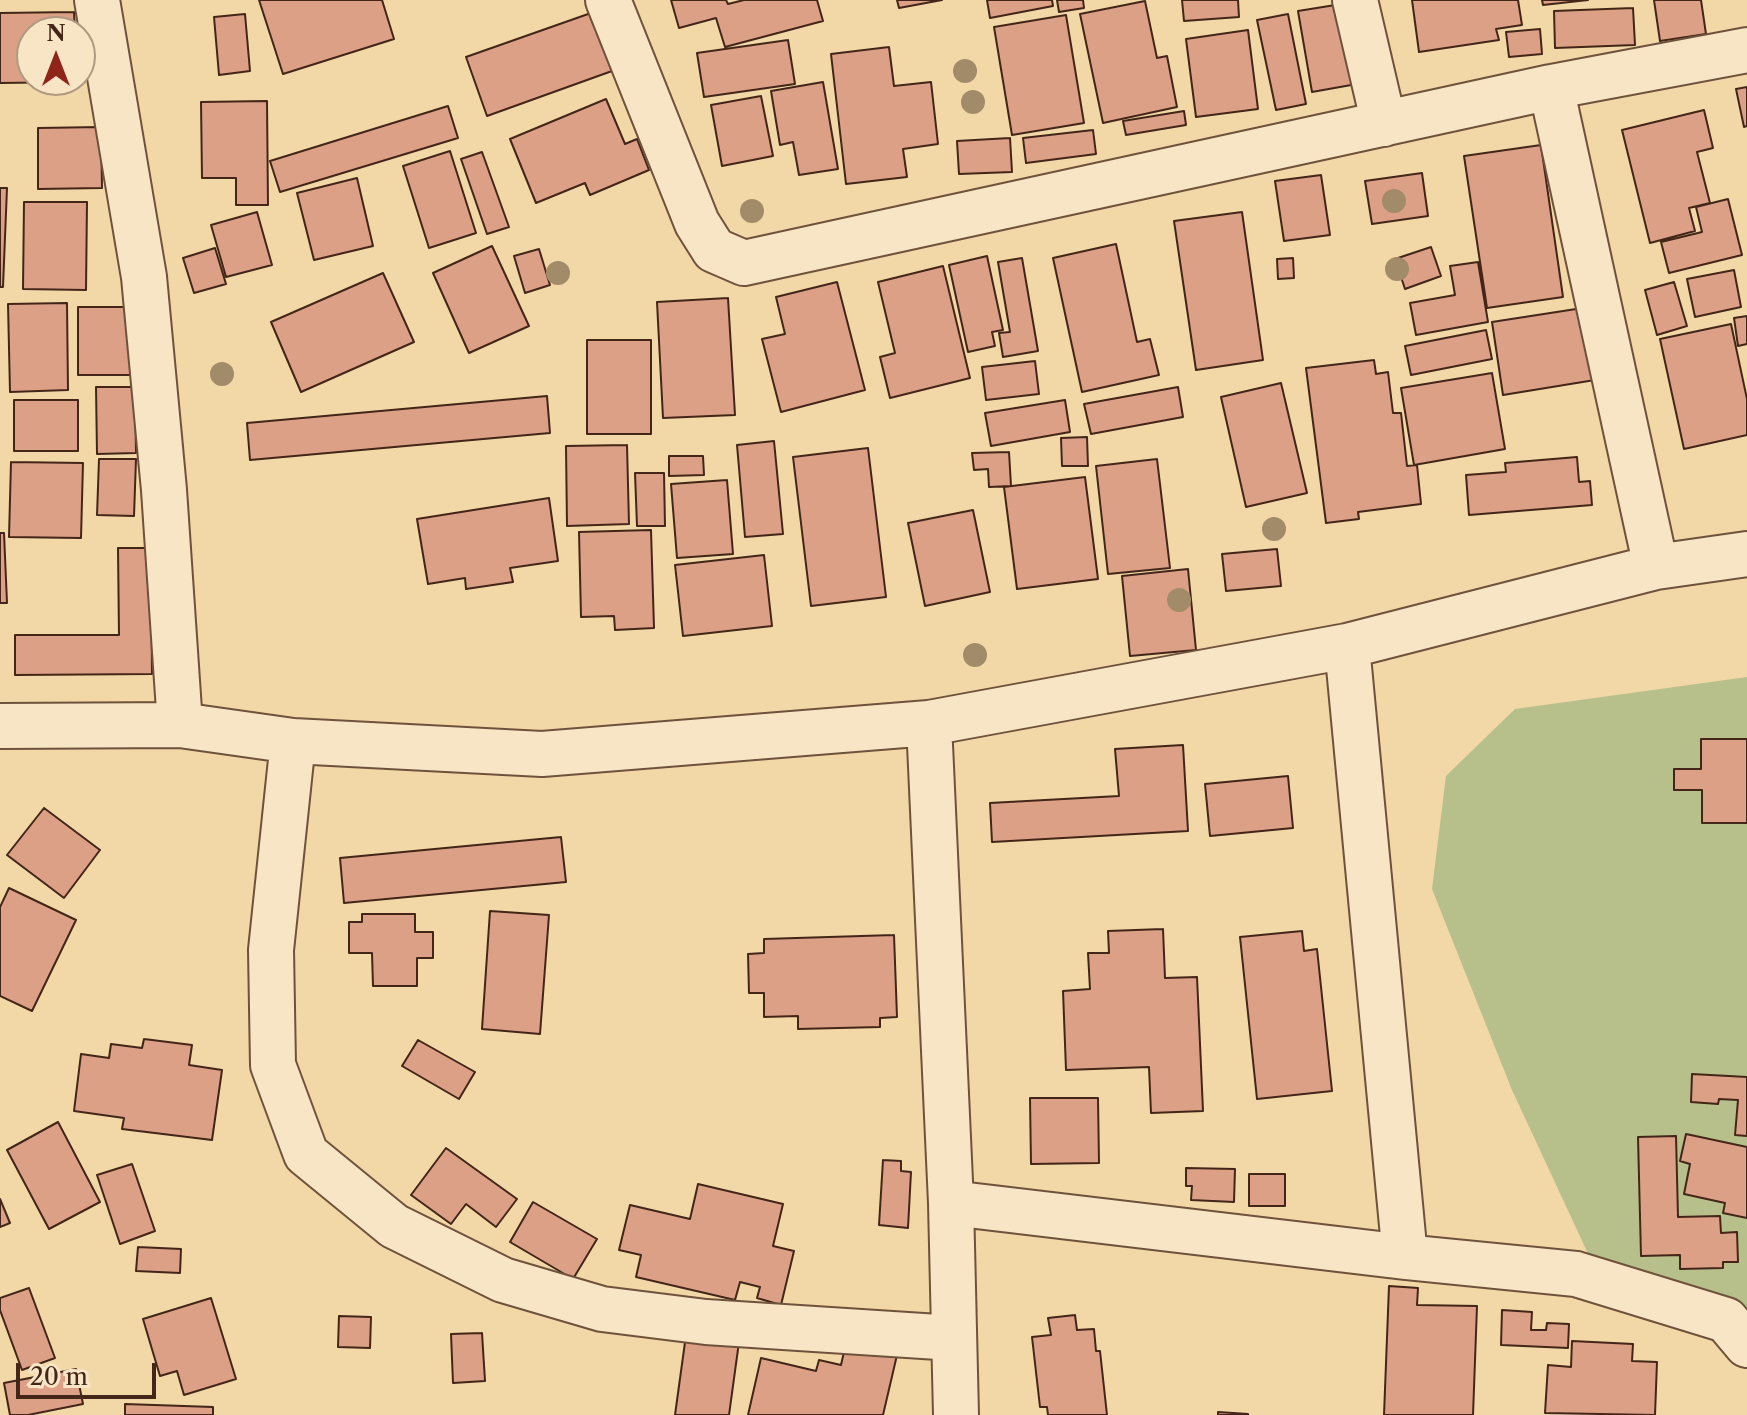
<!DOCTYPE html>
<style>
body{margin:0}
#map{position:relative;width:1747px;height:1415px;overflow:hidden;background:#f2d7a7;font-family:"Libre Caslon Text",serif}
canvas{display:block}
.north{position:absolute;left:16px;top:16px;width:80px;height:80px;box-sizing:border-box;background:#f7e5c6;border:2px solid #af9980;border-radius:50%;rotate:0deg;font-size:22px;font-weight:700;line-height:32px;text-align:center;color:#432618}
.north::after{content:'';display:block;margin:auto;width:28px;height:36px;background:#8f2418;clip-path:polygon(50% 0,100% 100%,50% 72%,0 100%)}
.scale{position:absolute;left:16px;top:1363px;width:140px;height:36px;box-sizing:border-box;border:4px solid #432618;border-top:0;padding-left:10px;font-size:24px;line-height:28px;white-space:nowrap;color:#432618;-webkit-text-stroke:6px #f7e5c6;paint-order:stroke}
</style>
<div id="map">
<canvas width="1747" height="1415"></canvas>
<div class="north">N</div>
<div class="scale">20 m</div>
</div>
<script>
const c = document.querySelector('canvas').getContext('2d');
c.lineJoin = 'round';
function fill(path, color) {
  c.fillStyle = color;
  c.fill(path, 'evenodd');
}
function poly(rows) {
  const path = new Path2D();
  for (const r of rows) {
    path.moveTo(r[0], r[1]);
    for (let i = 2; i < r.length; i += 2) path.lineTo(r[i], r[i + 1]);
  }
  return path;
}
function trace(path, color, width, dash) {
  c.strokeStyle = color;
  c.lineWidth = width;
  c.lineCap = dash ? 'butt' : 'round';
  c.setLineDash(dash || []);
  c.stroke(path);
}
const green = poly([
 [1747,677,1747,1318,1591,1260,1512,1090,1432,889,1446,776,1515,709]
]);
const building = poly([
 [259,0,382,0,394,39,283,74,259,0],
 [671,0,726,0,728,4,744,0,817,0,823,21,725,47,716,18,679,28,671,0],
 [897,0,942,0,899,8,897,0],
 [987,0,1052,0,1053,6,990,18,987,0],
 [1057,0,1083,0,1084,8,1059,12,1057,0],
 [1182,0,1238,0,1239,17,1184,21,1182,0],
 [1412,0,1518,0,1522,25,1496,29,1499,40,1419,52,1412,0],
 [1542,0,1588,0,1543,5,1542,0],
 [1654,0,1701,0,1706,34,1660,41,1654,0],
 [1145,1,1157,58,1167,56,1177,107,1103,123,1080,14,1145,1],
 [1354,2,1368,82,1312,92,1298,11,1354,2],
 [1633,8,1635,45,1555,48,1554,11,1633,8],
 [74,12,75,32,32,32,32,80,76,82,0,83,0,13,74,12],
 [591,13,612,71,487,116,466,57,591,13],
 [245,14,250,71,219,75,214,17,245,14],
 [1288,14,1306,104,1276,110,1257,20,1288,14],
 [1066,15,1084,123,1012,135,994,27,1066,15],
 [1540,29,1542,54,1509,57,1506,32,1540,29],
 [1248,30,1258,109,1196,117,1186,39,1248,30],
 [788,40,795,84,704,97,697,53,788,40],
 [889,47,894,86,931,82,938,144,903,149,907,177,846,184,831,54,889,47],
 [823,82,838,169,799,175,793,142,780,145,771,91,823,82],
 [1747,87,1747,126,1744,127,1736,89,1747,87],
 [761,96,773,156,722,166,711,105,761,96],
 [606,99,625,144,637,139,649,170,590,195,585,183,536,203,510,139,606,99],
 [267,101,268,205,236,205,236,178,202,178,201,102,267,101],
 [448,106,458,138,280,192,270,161,448,106],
 [1704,110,1713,148,1697,152,1710,203,1689,208,1695,231,1650,243,1622,130,1704,110],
 [1184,111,1186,125,1126,135,1123,121,1184,111],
 [101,127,102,188,38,189,38,128,101,127],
 [1093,130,1096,154,1026,163,1023,138,1093,130],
 [1010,138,1012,172,959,174,957,141,1010,138],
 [1541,145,1563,297,1487,308,1464,156,1541,145],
 [450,151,476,233,429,248,403,166,450,151],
 [482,152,509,227,487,234,461,159,482,152],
 [1422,173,1428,216,1372,224,1365,181,1422,173],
 [1321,175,1330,235,1284,241,1275,181,1321,175],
 [357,178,373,246,314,260,297,193,357,178],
 [0,188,7,188,3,287,0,287,0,188],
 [1728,199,1742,255,1669,273,1661,242,1702,232,1696,207,1728,199],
 [24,202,87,202,86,290,23,289,24,202],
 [257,212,272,265,226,277,211,225,257,212],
 [1242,212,1263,360,1196,370,1174,221,1242,212],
 [1116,244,1137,342,1150,339,1159,375,1082,392,1053,258,1116,244],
 [492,246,529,326,469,353,433,273,492,246],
 [1431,247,1441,276,1405,289,1395,259,1431,247],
 [215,248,226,284,194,293,183,258,215,248],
 [539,249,550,285,525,293,514,256,539,249],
 [987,256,1003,330,992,332,995,346,968,352,949,265,987,256],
 [1022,258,1038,351,1003,357,999,333,1010,332,998,262,1022,258],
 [1293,258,1294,278,1278,279,1277,259,1293,258],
 [1478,262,1488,322,1416,335,1410,303,1455,295,1450,266,1478,262],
 [943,266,970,378,890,398,880,357,895,353,878,282,943,266],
 [1734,270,1741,307,1695,317,1687,279,1734,270],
 [383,273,414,342,301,392,271,322,383,273],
 [837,282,865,390,781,412,762,339,785,334,776,297,837,282],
 [1674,282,1687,326,1657,335,1645,290,1674,282],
 [728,298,735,415,663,418,657,302,728,298],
 [67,303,68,390,10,392,8,304,67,303],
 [78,307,143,307,143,375,78,375,78,307],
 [1589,307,1601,379,1503,395,1492,322,1589,307],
 [1747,316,1747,344,1738,346,1734,318,1747,316],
 [1731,324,1747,399,1747,435,1684,449,1660,339,1731,324],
 [1486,330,1492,359,1411,375,1405,346,1486,330],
 [587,340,651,340,651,434,587,434,587,340],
 [1374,360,1376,374,1388,372,1393,413,1401,413,1407,466,1417,465,1421,504,1358,512,1359,519,1326,523,1306,368,1374,360],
 [1035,361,1039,394,986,400,982,367,1035,361],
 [1492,373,1505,449,1414,465,1401,388,1492,373],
 [1281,383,1307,493,1246,507,1221,397,1281,383],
 [96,387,135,387,136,453,97,454,96,387],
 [1178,387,1183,417,1091,434,1084,404,1178,387],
 [547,396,550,433,250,460,247,423,547,396],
 [14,400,78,400,78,451,14,451,14,400],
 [1065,400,1070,432,991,446,985,413,1065,400],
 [1087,437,1088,466,1062,466,1061,438,1087,437],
 [774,441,783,534,745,537,737,445,774,441],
 [627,445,629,524,567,526,566,446,627,445],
 [868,448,886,597,811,606,793,457,868,448],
 [1009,452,1011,486,989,487,988,469,974,470,972,453,1009,452],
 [669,456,703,456,704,475,669,476,669,456],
 [1577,457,1579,482,1590,481,1592,505,1469,515,1466,475,1506,472,1505,463,1577,457],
 [99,459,136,459,134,516,97,515,99,459],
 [1157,459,1170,568,1108,574,1096,466,1157,459],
 [11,462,83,463,81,538,9,537,11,462],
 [635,473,664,473,665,526,637,526,635,473],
 [1085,477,1098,579,1017,589,1004,487,1085,477],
 [727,480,733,554,677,558,671,484,727,480],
 [549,498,558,561,510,568,513,582,466,589,465,578,428,584,417,519,549,498],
 [973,510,990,592,925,606,908,523,973,510],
 [651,530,654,628,615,630,614,616,581,617,579,532,651,530],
 [0,533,4,533,7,603,0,603,0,533],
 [118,548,151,548,152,674,15,675,15,635,119,635,118,548],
 [1277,549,1281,586,1226,591,1222,554,1277,549],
 [764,555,772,626,683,636,675,565,764,555],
 [1188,569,1196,650,1130,656,1122,576,1188,569],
 [1701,739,1747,739,1747,823,1702,823,1702,790,1674,790,1674,769,1701,769,1701,739],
 [1183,745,1188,831,992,842,990,803,1119,796,1115,749,1183,745],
 [1288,776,1293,828,1210,836,1205,784,1288,776],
 [44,808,100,850,64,898,7,855,44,808],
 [561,837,566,882,344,903,340,858,561,837],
 [9,888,76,920,32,1011,0,996,0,907,9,888],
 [490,911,549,915,540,1034,482,1029,490,911],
 [362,914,415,914,415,932,433,932,433,958,417,958,417,986,373,986,372,953,349,953,349,922,362,922,362,914],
 [1163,929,1165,978,1197,977,1203,1111,1151,1113,1149,1067,1066,1070,1063,991,1090,989,1088,953,1109,953,1108,931,1163,929],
 [1302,931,1304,951,1317,949,1332,1091,1257,1099,1240,937,1302,931],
 [894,935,897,1017,880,1018,880,1027,798,1029,798,1016,764,1017,764,993,749,993,748,954,764,953,764,939,894,935],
 [144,1039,192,1045,189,1065,222,1070,212,1140,122,1129,124,1118,74,1111,81,1054,109,1058,111,1044,142,1048,144,1039],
 [418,1040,475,1072,459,1099,402,1066,418,1040],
 [1692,1074,1747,1077,1747,1136,1735,1135,1738,1100,1719,1099,1718,1104,1691,1102,1692,1074],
 [1030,1098,1098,1098,1099,1163,1031,1164,1030,1098],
 [58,1122,100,1202,49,1229,7,1150,58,1122],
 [1686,1134,1747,1147,1747,1218,1723,1213,1725,1203,1684,1194,1690,1164,1680,1161,1686,1134],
 [1676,1136,1678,1217,1720,1216,1721,1233,1737,1232,1738,1262,1723,1262,1723,1268,1680,1269,1680,1255,1641,1256,1638,1137,1676,1136],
 [446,1148,517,1199,496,1227,466,1204,451,1224,411,1195,446,1148],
 [883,1160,901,1161,901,1171,911,1172,908,1228,879,1225,883,1160],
 [132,1164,155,1231,120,1244,97,1175,132,1164],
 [1186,1168,1235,1169,1234,1202,1191,1200,1192,1186,1186,1186,1186,1168],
 [1249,1174,1285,1174,1285,1206,1249,1206,1249,1174],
 [698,1184,783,1204,773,1246,794,1251,781,1305,757,1298,760,1287,740,1282,735,1300,636,1277,641,1255,619,1250,630,1205,690,1219,698,1184],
 [0,1199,10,1223,0,1227,0,1199],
 [533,1202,597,1239,573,1279,510,1242,533,1202],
 [138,1247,181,1249,180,1273,136,1271,138,1247],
 [1389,1286,1418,1288,1417,1305,1477,1306,1473,1415,1384,1415,1389,1286],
 [29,1288,55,1358,22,1370,0,1310,0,1298,29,1288],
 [211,1298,236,1379,184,1395,177,1371,160,1376,143,1319,211,1298],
 [1502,1310,1532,1312,1531,1330,1546,1330,1547,1323,1569,1324,1568,1348,1501,1345,1502,1310],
 [1075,1315,1077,1330,1094,1329,1096,1351,1100,1351,1107,1415,1048,1415,1047,1407,1040,1407,1032,1337,1051,1335,1048,1318,1075,1315],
 [339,1316,371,1317,370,1348,338,1347,339,1316],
 [482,1333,485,1381,453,1383,451,1334,482,1333],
 [686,1335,739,1342,729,1415,675,1415,686,1335],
 [1572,1341,1633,1344,1632,1361,1657,1362,1655,1415,1545,1413,1548,1365,1571,1367,1572,1341],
 [846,1343,897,1355,883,1415,748,1415,761,1358,816,1371,819,1360,841,1365,846,1343],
 [76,1369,83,1404,28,1415,10,1415,4,1383,76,1369],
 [125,1404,213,1407,213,1415,125,1415,125,1404],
 [1218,1412,1248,1414,1248,1415,1218,1415,1218,1412]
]);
const street = poly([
 [97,0,144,277,164,490,180,725],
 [608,0,697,223,714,250,744,263,1551,87,1747,50],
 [1355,0,1384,124],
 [1551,87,1656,567],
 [1347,646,1405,1257],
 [929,723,951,1203,956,1415],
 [0,726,180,725,293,741,542,754,929,723,1347,646,1656,567,1747,554],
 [293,741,271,950,273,1065,306,1154,394,1226,503,1280,602,1309,706,1322,954,1338],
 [951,1203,1405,1257,1576,1274,1726,1320,1747,1345]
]);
const trees = [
 [965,71],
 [973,102],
 [1394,201],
 [752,211],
 [1397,269],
 [558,273],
 [222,374],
 [1274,529],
 [1179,600],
 [975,655]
];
fill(green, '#b7bf8a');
fill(building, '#dca087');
trace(building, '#432618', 2);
trace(street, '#6f523c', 48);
trace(street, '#f7e5c6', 44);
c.fillStyle = '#a28b68';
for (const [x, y] of trees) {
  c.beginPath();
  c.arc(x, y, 12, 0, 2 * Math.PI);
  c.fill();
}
</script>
